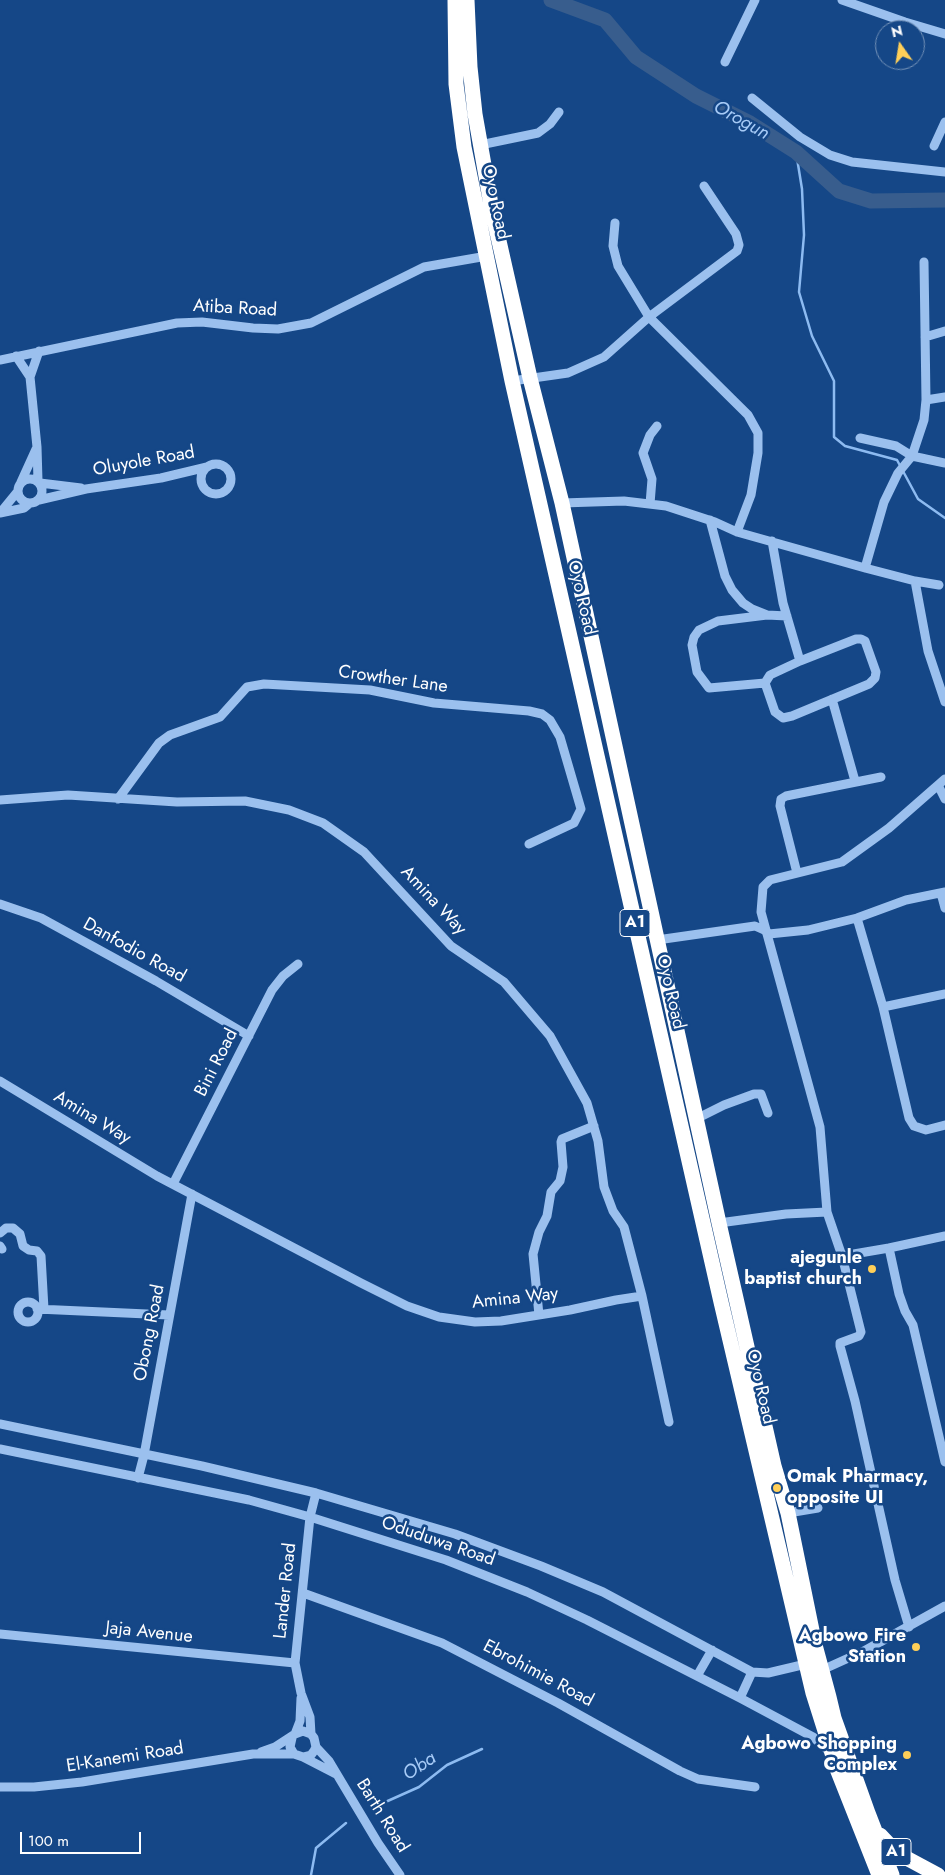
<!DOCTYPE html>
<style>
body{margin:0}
#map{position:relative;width:945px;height:1875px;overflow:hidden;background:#154787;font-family:Jost,sans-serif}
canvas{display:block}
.north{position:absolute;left:875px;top:20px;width:50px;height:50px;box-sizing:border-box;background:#154787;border:1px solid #7391b7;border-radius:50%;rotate:347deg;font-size:14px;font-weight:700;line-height:20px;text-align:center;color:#fff}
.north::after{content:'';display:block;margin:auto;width:18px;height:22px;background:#ffcf58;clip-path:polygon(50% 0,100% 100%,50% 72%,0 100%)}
.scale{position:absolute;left:20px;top:1832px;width:121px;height:22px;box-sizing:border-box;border:2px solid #fff;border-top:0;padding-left:6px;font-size:15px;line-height:18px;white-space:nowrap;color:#fff;-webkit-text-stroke:4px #154787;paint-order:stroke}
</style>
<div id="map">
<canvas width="945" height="1875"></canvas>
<div class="north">N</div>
<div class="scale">100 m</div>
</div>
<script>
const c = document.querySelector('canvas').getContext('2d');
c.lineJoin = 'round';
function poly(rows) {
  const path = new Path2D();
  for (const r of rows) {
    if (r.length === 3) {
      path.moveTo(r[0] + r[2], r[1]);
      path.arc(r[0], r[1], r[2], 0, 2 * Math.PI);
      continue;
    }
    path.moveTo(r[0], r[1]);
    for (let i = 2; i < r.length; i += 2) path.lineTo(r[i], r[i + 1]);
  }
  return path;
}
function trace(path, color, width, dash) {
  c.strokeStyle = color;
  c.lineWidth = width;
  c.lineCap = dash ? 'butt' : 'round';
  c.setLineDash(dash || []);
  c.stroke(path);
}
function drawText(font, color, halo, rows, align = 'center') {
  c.font = font + ' Jost,sans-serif';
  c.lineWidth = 5;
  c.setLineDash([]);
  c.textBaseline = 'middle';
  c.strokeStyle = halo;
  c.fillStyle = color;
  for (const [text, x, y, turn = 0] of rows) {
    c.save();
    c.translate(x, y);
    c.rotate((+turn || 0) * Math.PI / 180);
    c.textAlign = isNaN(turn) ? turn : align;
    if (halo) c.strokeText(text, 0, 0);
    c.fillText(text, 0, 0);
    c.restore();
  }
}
const stream = poly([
 [796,152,802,189,804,235,799,292,812,336,834,381,834,437,845,446,897,460,918,499,945,518],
 [372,1808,419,1787,447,1765,482,1749],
 [311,1875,316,1848,346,1823]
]);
const river = poly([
 [551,0,605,20,636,57,696,96,750,123,796,152,839,191,871,201,945,200]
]);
const minor = poly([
 [842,0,905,22,945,34],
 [725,62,755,0],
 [752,98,800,137,830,155,852,162,945,172],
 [480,145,538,133,550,124,559,112],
 [934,146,945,122],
 [615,223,613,246,618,266,649,317,748,415,758,433,758,453,751,495,737,532],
 [925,337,945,331],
 [16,356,30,377,37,447,38,481],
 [0,360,177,323,202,322,253,328,278,329,311,323,424,267,487,256],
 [30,377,39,351],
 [512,381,568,373,604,357,649,317,737,251,739,245,736,234,704,186],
 [926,400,945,397],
 [860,438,896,446,912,456,945,463],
 [216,479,15],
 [30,491,12],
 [21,482,36,449],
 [40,483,81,488],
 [39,500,86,489,161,478,207,467],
 [562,503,624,501,666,506,715,522,737,532,865,568,915,581,939,585],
 [650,504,652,479,643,453,650,435,657,426],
 [0,513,24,508,30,503],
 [0,513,18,491],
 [710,520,725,576,732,590,743,603,752,609,767,615,787,616],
 [772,541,783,603,800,661],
 [865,568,884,502,898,473,912,456,924,420,926,400,924,262],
 [915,581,928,651,945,702],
 [856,639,861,639,865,641,876,672,875,678,869,684,792,716,783,718,775,712,765,683,770,675,800,661,856,639],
 [765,683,709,688,697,672,692,645,694,637,699,630,718,621,767,615],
 [832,699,855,781],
 [938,785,945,799],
 [118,799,159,743,170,735,220,717,247,687,264,684,370,690,434,703,529,711,542,714,550,720,560,737,581,809,574,823,529,844],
 [0,800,68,795,177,802,245,801,289,810,323,823,364,852,451,946,504,982,550,1036,587,1103,598,1141,604,1187,613,1211,624,1227,642,1296,669,1422],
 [797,873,780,806,781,799,786,796,881,777],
 [941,893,945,908],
 [0,904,41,918,156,981,249,1036],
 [857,918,883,1007,909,1118,914,1126,926,1130,945,1125],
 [657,940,755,926,764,930,769,934,808,930,857,918,906,900,945,892],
 [883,1007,945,994],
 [0,1081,157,1176,361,1283,407,1306,439,1317,475,1322,501,1321,570,1310,616,1300,642,1296],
 [696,1119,724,1105,754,1094,761,1094,768,1113],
 [173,1184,272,990,283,976,298,964],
 [719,1223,786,1214,827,1212],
 [0,1233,6,1228,13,1228,20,1234,23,1246,29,1250,37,1251,41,1256,44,1309],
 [0,1246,2,1249],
 [889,1248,899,1294,905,1311,913,1325,945,1462],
 [842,1256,889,1248,945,1236],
 [28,1312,10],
 [37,1309,169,1315],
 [539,1315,533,1254,539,1232,547,1216,551,1192,560,1181,563,1167,561,1142,562,1139,594,1126],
 [0,1424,202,1466,316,1493,455,1534,541,1566,603,1592,752,1672,768,1673,806,1664],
 [0,1449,249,1500,310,1517,446,1560,527,1592,587,1620,740,1698,813,1737,829,1751],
 [138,1478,144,1455,192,1194],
 [788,1513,818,1508],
 [303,1593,442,1643,558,1703,680,1771,698,1779,755,1787],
 [909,1627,895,1580,855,1401,840,1346,840,1343,859,1336,861,1332,842,1256,827,1212,820,1127,761,912,763,887,770,880,842,862,889,828,945,779],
 [0,1634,295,1663],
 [822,1670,864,1651,945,1606],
 [697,1676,712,1650],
 [740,1698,752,1672],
 [295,1734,300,1721,301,1698],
 [311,1734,310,1717,301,1693,295,1663,310,1517,316,1493],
 [316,1747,329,1761,378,1843,400,1875],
 [261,1752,275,1747,295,1734,303,1731,311,1734,314,1738,316,1747,314,1751,311,1755,303,1757,294,1754,290,1747,292,1738],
 [303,1757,336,1774],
 [0,1787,34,1787,82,1782,253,1754,294,1754]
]);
const highway = poly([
 [455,0,456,84,464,147,512,381,721,1302,813,1693,837,1769,879,1875],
 [467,0,470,67,475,114,492,210,530,378,562,503,719,1223,774,1466,788,1513,815,1645,829,1697,834,1718,868,1813,892,1875],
 [880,1835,897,1853,938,1875]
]);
const markers = [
 [872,1269,5,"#ffcf58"],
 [777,1488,5,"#ffcf58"],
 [916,1647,5,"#ffcf58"],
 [907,1755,5,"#ffcf58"]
];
const shields = [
 [635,923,30],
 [896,1852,30]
];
const shieldNames = [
 ["A1",635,923],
 ["A1",896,1852]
];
const streetNames = [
 ["Oyo Road",495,202,78],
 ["Atiba Road",235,309,3],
 ["Oluyole Road",144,462,-10],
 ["Oyo Road",581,598,77],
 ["Crowther Lane",393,680,8],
 ["Amina Way",433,901,47],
 ["Danfodio Road",134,951,29],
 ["Oyo Road",670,992,77],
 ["Bini Road",217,1063,-63],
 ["Amina Way",92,1118,31],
 ["Amina Way",515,1299,-6],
 ["Obong Road",150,1333,-79],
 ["Oyo Road",760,1387,77],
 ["Oduduwa Road",438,1542,19],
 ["Lander Road",286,1591,-84],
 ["Jaja Avenue",149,1633,6],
 ["Ebrohimie Road",538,1674,28],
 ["El-Kanemi Road",125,1758,-9],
 ["Barth Road",382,1816,58]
];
const poiNames = [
 ["ajegunle",862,1259],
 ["baptist church",862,1280],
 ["Omak Pharmacy,",787,1478,"left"],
 ["opposite UI",787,1499,"left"],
 ["Agbowo Fire",906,1637],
 ["Station",906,1658],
 ["Agbowo Shopping",897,1745],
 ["Complex",897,1766]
];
const waterNames = [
 ["Orogun",741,121,29],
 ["Oba",420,1767,-34]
];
trace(stream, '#8dbbf1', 2.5);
trace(river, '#385d8d', 15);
trace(minor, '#9bc0ee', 9);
trace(highway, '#fff', 15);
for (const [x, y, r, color] of markers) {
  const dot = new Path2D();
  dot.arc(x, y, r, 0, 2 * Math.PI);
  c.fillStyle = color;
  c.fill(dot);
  trace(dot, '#154787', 2);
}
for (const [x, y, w] of shields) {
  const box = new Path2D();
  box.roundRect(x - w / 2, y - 13.5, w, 27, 4);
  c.fillStyle = '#154787';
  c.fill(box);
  trace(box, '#fff', 1);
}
drawText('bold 16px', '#fff', null, shieldNames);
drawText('18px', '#fff', '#154787', streetNames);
drawText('bold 18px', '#fff', '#154787', poiNames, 'right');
drawText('italic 19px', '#a6caf6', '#154787', waterNames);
</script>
